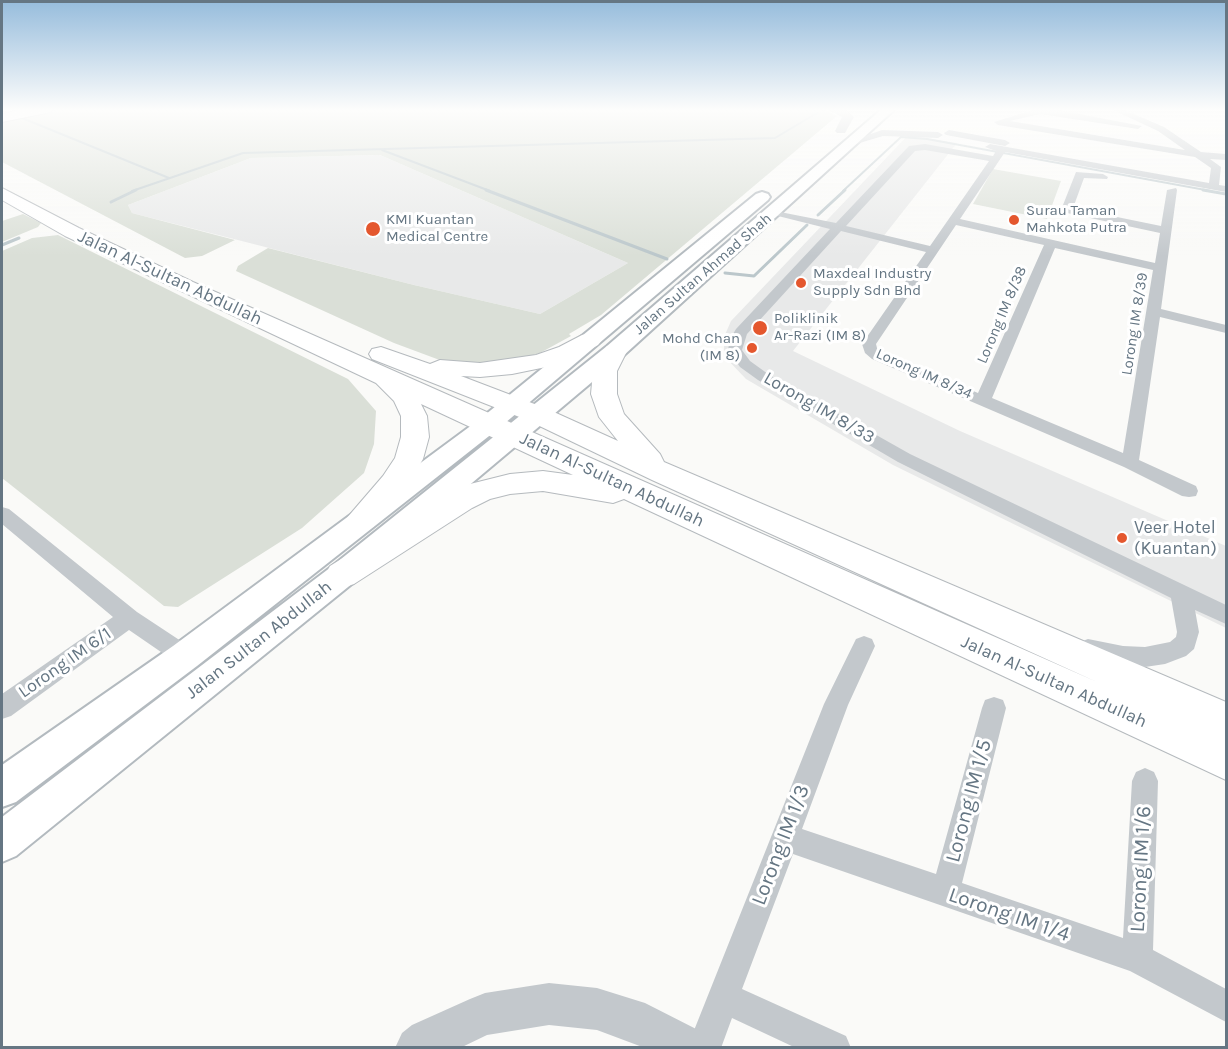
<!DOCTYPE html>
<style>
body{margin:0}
#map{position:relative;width:1228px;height:1049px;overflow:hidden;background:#fafaf8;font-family:Karla,sans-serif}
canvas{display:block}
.frame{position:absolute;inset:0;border:3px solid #657683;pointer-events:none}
</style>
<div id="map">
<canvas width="1228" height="1049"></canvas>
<div class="frame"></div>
</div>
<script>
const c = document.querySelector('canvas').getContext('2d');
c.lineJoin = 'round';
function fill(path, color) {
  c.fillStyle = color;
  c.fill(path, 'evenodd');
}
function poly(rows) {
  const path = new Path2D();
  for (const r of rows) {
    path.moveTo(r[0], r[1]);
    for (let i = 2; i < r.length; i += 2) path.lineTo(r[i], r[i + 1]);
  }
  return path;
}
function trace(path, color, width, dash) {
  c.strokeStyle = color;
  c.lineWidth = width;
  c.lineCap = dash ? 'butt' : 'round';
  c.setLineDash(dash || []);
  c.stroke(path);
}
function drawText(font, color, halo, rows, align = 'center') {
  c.font = font + ' Karla,sans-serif';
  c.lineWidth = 6;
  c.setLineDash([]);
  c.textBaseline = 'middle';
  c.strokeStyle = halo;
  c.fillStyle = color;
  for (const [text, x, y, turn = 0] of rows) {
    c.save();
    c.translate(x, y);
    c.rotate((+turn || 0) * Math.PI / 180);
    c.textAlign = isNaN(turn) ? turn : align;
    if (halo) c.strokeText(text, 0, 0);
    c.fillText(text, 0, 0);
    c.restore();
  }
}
const built = poly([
 [908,135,957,143,793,351,960,431,1226,546,1226,628,893,465,746,379,724,356,724,337,731,321],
 [380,155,628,263,540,314,414,285,132,213,128,205,251,158]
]);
const green = poly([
 [51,109,814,109,828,111,837,116,601,315,569,334,571,336,540,353,505,363,481,365,445,362,394,343,236,271,238,266,268,248,414,285,540,314,628,263,380,155,251,158,128,205,132,213,235,240,202,256,185,258,2,162,2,119],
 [993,169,1061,181,1047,219,973,204],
 [23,214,41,223,38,227,2,242,2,221],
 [58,235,348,379,376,411,374,444,364,473,302,528,178,607,164,606,2,478,2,251,32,238]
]);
const streamFar1 = poly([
 [22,118,169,178],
 [382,150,490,191],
 [132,191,243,153,775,138,817,113],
 [843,191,901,137,927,139,1211,191]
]);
const stream = poly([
 [486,190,667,259],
 [1203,190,1226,194],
 [111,202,136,190],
 [818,215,845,190],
 [2,245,19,238],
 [725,273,754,276,807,225]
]);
const minor = poly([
 [1036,109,1053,109,1142,126,1138,129,1040,114,1010,121,1185,150,1158,131,1111,109,1122,109,1164,127,1201,152,1226,154,1226,160,1210,159,1221,167,1219,185,1226,186,1226,192,1005,152,960,219,1155,263,1160,233,1067,213,1061,210,1076,172,1103,174,1108,177,1107,179,1084,178,1073,208,1161,226,1167,190,1176,188,1177,190,1161,309,1226,325,1226,333,1160,317,1139,460,1196,486,1198,491,1196,496,1189,497,1182,496,1124,467,872,359,865,353,862,344,926,252,841,231,747,334,742,350,750,361,768,374,910,454,1226,605,1226,624,1195,610,1199,632,1194,649,1186,656,1165,664,1145,667,1123,666,1080,656,1077,649,1080,642,1088,639,1123,646,1145,647,1170,642,1176,637,1177,632,1171,598,898,462,758,380,740,367,728,350,730,339,736,329,830,229,770,214,770,210,836,223,909,146,925,144,993,156,996,151,985,147,990,144,1209,183,1211,168,1195,157,998,125,994,122,1036,109],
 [925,150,989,161,930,246,846,226,915,151,925,150],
 [956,225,1044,245,978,393,882,353,877,348,876,344,956,225],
 [1055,248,1153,270,1123,453,992,398,1055,248],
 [882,130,938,132,943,135,938,138,883,136,853,145,848,142,882,130],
 [949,130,1005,140,1010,143,1005,146,946,135,944,133,949,130],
 [2,507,9,509,137,612,193,649,197,656,193,663,185,666,177,663,129,630,11,716,2,719,2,694,113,617,2,524,2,507],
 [864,636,872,639,875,646,848,705,802,829,936,874,982,708,985,700,994,697,1003,700,1006,708,962,883,1123,938,1132,781,1136,772,1145,768,1154,772,1158,781,1153,950,1226,989,1226,1022,1130,971,793,854,742,989,846,1036,851,1048,796,1048,732,1018,721,1048,687,1048,824,704,856,639,864,636]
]);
const tertiary = poly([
 [827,109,845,109,852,115,854,117,845,133,837,133,835,131,842,117,827,109],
 [549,983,597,988,645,1003,704,1033,711,1048,645,1048,597,1030,549,1025,487,1035,460,1048,395,1048,402,1033,412,1025,470,999,485,993,549,983]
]);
const secondary = poly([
 [882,109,895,109,623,356,353,583,16,856,2,862,2,817,331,567,607,346,882,109],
 [762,192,768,194,770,197,768,200,498,429,197,666,16,802,2,807,2,765,173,646,480,419,756,194,762,192]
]);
const primary = poly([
 [25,109,53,109,51,112,2,122,2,114,25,109],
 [2,188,79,228,193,282,1097,682,652,480,527,420,372,359,369,354,372,349,381,347,430,364,440,360,480,363,536,355,559,347,582,335,590,333,598,335,602,340,598,345,577,357,551,366,512,374,480,377,461,376,545,408,618,441,599,417,591,394,593,371,603,351,607,346,615,344,623,346,627,351,617,371,617,394,624,414,660,454,664,462,1226,702,1226,780,624,499,613,503,543,491,510,494,490,499,472,508,354,584,342,588,330,584,325,575,330,566,450,492,470,484,510,474,543,471,573,475,421,404,427,416,429,437,423,459,405,490,373,527,362,530,351,527,346,519,383,476,395,458,401,437,401,416,394,401,376,383,65,236,2,200,2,188]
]);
const markers = [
 [1014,220,6,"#e4572e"],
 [373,229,8,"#e4572e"],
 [801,283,6,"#e4572e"],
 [760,328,8,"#e4572e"],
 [752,348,6,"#e4572e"],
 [1122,538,6,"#e4572e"]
];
const farPoinames = [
 ["Surau Taman",1026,211],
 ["Mahkota Putra",1026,228],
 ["KMI Kuantan",386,220],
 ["Medical Centre",386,237],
 ["Maxdeal Industry",813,274],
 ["Supply Sdn Bhd",813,291],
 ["Poliklinik",774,319],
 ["Ar-Razi (IM 8)",774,336],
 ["Mohd Chan",740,339,"right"],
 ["(IM 8)",740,356,"right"]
];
const farStreetnames = [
 ["Jalan Sultan Ahmad Shah",703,274,-41],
 ["Lorong IM 8/38",1002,315,-67],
 ["Lorong IM 8/39",1135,324,-81],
 ["Lorong IM 8/34",924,374,24]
];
const streetNames = [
 ["Jalan Al-Sultan Abdullah",170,278,25],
 ["Lorong IM 8/33",819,408,30],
 ["Jalan Al-Sultan Abdullah",612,480,25],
 ["Jalan Sultan Abdullah",259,640,-38],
 ["Lorong IM 6/1",65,663,-35],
 ["Jalan Al-Sultan Abdullah",1054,682,24]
];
const poiNames = [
 ["Veer Hotel",1134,528],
 ["(Kuantan)",1134,549]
];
const nearStreetnames = [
 ["Lorong IM 1/5",969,801,-75],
 ["Lorong IM 1/3",781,845,-69],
 ["Lorong IM 1/6",1141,869,-87],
 ["Lorong IM 1/4",1009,915,19]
];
fill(built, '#e8e9e9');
fill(green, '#dadfd7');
trace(streamFar1, '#bbc7cb', 2);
trace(stream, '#bbc7cb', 3);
trace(secondary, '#b3babf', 4);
trace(primary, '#b5babe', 2);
fill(minor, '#c3c8cc');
fill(tertiary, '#c3c8cc');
fill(secondary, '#fff');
fill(primary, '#fff');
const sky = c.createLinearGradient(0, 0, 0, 256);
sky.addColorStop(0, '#96bcdc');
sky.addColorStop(0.43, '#fdfdfc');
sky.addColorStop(1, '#fdfdfc00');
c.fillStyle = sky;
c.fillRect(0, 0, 1228, 256);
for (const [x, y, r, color] of markers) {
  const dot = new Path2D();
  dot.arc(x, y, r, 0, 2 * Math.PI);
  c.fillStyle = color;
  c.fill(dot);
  trace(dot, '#fff', 2);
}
drawText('15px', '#657683', '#fff', farPoinames, 'left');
drawText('15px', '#657683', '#fff', farStreetnames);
drawText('18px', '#657683', '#fff', streetNames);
drawText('18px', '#657683', '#fff', poiNames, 'left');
drawText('21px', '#657683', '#fff', nearStreetnames);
</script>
